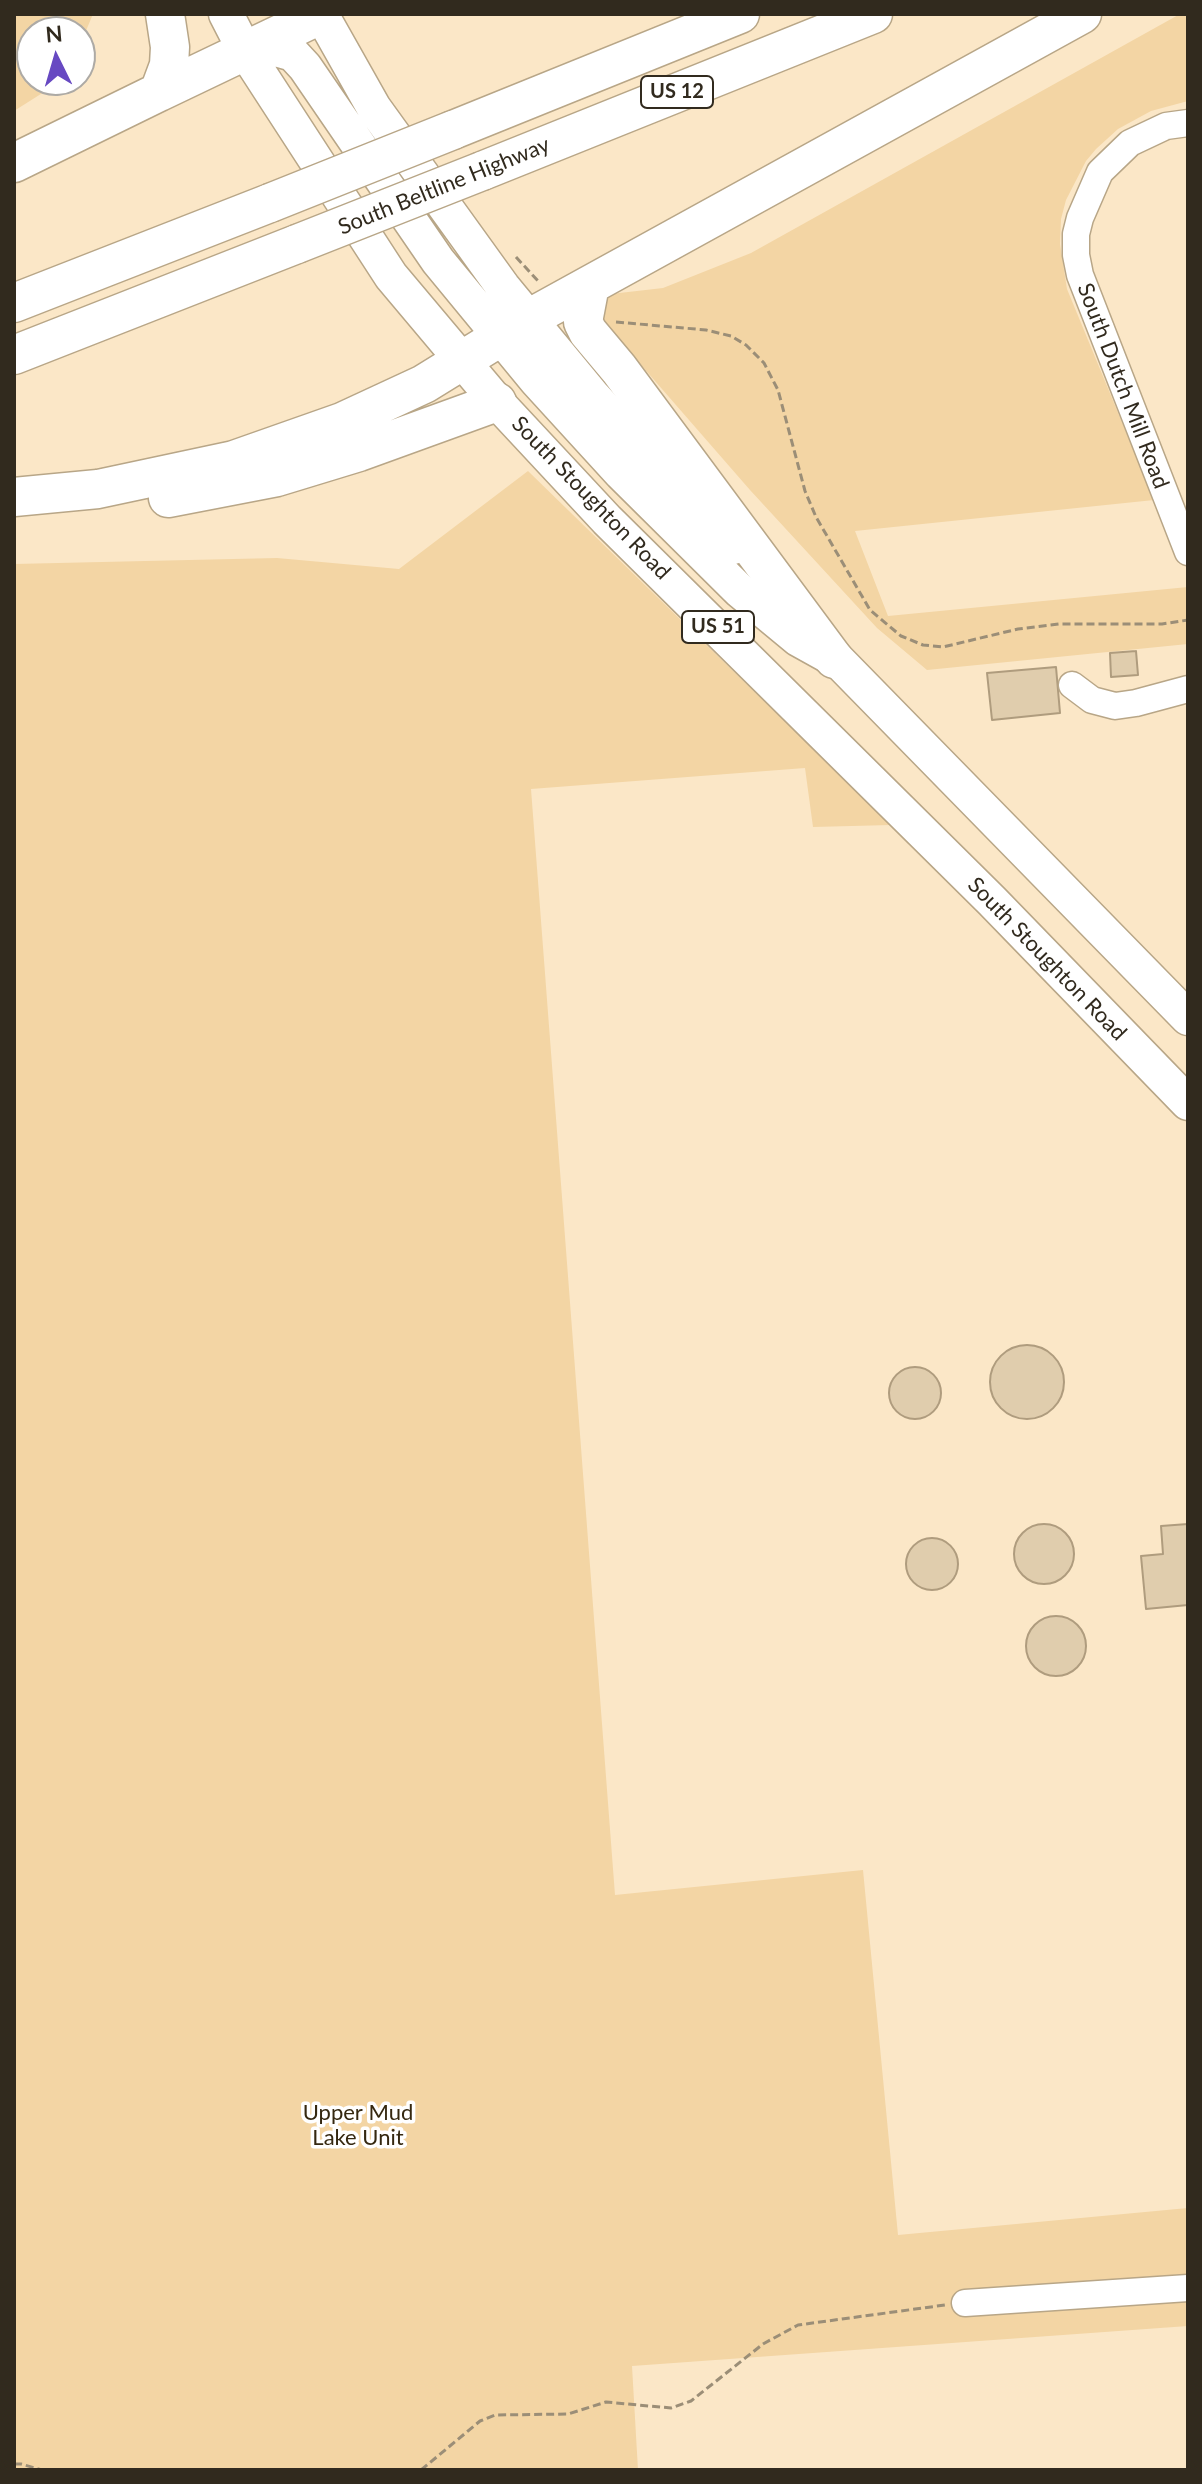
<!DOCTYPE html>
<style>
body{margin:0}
#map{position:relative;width:1202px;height:2484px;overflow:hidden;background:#fbe7c7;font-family:Lato,sans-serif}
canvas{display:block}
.frame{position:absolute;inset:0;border:16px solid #312a1e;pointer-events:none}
.north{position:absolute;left:16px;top:16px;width:80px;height:80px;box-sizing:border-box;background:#fff;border:2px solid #adaaa5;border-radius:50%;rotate:355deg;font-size:22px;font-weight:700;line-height:32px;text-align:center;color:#312a1e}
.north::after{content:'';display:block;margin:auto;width:28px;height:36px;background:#6749c2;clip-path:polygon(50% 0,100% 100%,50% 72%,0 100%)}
</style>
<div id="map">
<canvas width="1202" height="2484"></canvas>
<div class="frame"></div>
<div class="north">N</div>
</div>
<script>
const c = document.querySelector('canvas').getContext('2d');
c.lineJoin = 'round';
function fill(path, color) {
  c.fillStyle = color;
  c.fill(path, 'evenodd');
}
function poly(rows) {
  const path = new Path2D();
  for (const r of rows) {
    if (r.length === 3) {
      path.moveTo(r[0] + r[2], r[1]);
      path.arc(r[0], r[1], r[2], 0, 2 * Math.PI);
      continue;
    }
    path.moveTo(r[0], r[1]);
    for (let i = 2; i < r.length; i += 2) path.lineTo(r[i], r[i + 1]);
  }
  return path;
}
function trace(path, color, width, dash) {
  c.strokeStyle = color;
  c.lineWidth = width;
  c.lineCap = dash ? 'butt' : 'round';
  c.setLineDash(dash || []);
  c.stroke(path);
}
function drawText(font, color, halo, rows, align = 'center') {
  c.font = font + ' Lato,sans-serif';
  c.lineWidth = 7;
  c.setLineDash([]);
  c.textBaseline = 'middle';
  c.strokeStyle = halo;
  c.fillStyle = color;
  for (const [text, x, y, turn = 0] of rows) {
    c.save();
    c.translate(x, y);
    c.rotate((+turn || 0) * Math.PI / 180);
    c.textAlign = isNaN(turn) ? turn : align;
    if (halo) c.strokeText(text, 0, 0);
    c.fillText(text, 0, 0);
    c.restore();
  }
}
const green = poly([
 [14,14,93,14,80,45,80,32,32,32,32,80,63,80,14,111],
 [1180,14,1188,14,1188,101,1151,111,1118,129,1096,149,1086,161,1066,200,1061,219,1060,244,1067,289,1154,500,855,531,888,616,1188,587,1188,644,927,670,877,628,750,490,628,350,597,325,602,295,663,288,751,253],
 [528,471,891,825,813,827,805,768,531,789,615,1895,863,1870,898,2235,1188,2208,1188,2326,632,2366,638,2470,14,2470,14,564,277,558,399,569]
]);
const building = poly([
 [1136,651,1138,675,1111,677,1110,653,1136,651],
 [1056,667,1060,713,992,720,987,673,1056,667],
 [1027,1382,37],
 [915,1393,26],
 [1044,1554,30],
 [1188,1524,1188,1605,1146,1609,1141,1556,1163,1554,1161,1526,1188,1524],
 [932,1564,26],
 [1056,1646,30]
]);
const path = poly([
 [516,257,538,281],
 [616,322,706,330,731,336,746,345,764,363,778,390,805,491,816,517,870,610,901,636,923,645,943,647,1018,629,1059,624,1162,624,1188,620],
 [14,2464,21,2464,42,2470],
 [421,2470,480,2421,495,2415,568,2414,606,2402,671,2408,691,2401,763,2344,798,2325,945,2305]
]);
const minor = poly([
 [1188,123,1166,126,1130,143,1100,172,1080,218,1076,234,1076,255,1080,275,1188,552],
 [1072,685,1092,700,1115,706,1136,703,1188,689],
 [965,2303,1188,2288]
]);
const major = poly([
 [226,14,245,51,391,276,497,402,607,520,992,901,1188,1103],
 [321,14,374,108,503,287,593,396,733,547],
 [245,51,272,48,293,54,305,67,438,261,536,380,621,473,740,591,798,639,834,659],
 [817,639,1188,1018]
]);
const highway = poly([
 [159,92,322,14],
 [453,130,740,14],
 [14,163,159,92,169,65,170,47,165,14],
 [482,171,873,14],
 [590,285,583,322,588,332,619,369,834,659],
 [14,303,270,203],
 [14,355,297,244],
 [14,497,98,489,234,460,342,422,424,384,539,313,1082,14],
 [168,498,277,477,359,452,497,402]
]);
const highwayBridge = poly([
 [270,203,453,130],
 [297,244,482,171]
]);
const shields = [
 [677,92,72],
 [718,627,72]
];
const shieldNames = [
 ["US 12",677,92],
 ["US 51",718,627]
];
const streetNames = [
 ["South Beltline Highway",444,186,-22],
 ["South Dutch Mill Road",1123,386,69],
 ["South Stoughton Road",591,498,46],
 ["South Stoughton Road",1047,959,46]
];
const parkNames = [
 ["Upper Mud",358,2113],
 ["Lake Unit",358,2138]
];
fill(green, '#f3d5a4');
fill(building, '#e0cdad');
trace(building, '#af9c7e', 2);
trace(minor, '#b8a687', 29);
trace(major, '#b8a687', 37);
trace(highway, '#b8a687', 41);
trace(path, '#9b8e77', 3, [8, 4]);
trace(minor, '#fff', 26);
trace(major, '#fff', 34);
trace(highway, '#fff', 38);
trace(highwayBridge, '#b8a687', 41, []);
trace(highwayBridge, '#fff', 38);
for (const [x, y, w] of shields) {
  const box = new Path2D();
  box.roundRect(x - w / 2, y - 16, w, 32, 6);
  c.fillStyle = '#fff';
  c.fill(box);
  trace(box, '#312a1e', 2);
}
drawText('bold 20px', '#312a1e', null, shieldNames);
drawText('22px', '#312a1e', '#fff', streetNames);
drawText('22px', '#352810', '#fff', parkNames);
</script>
